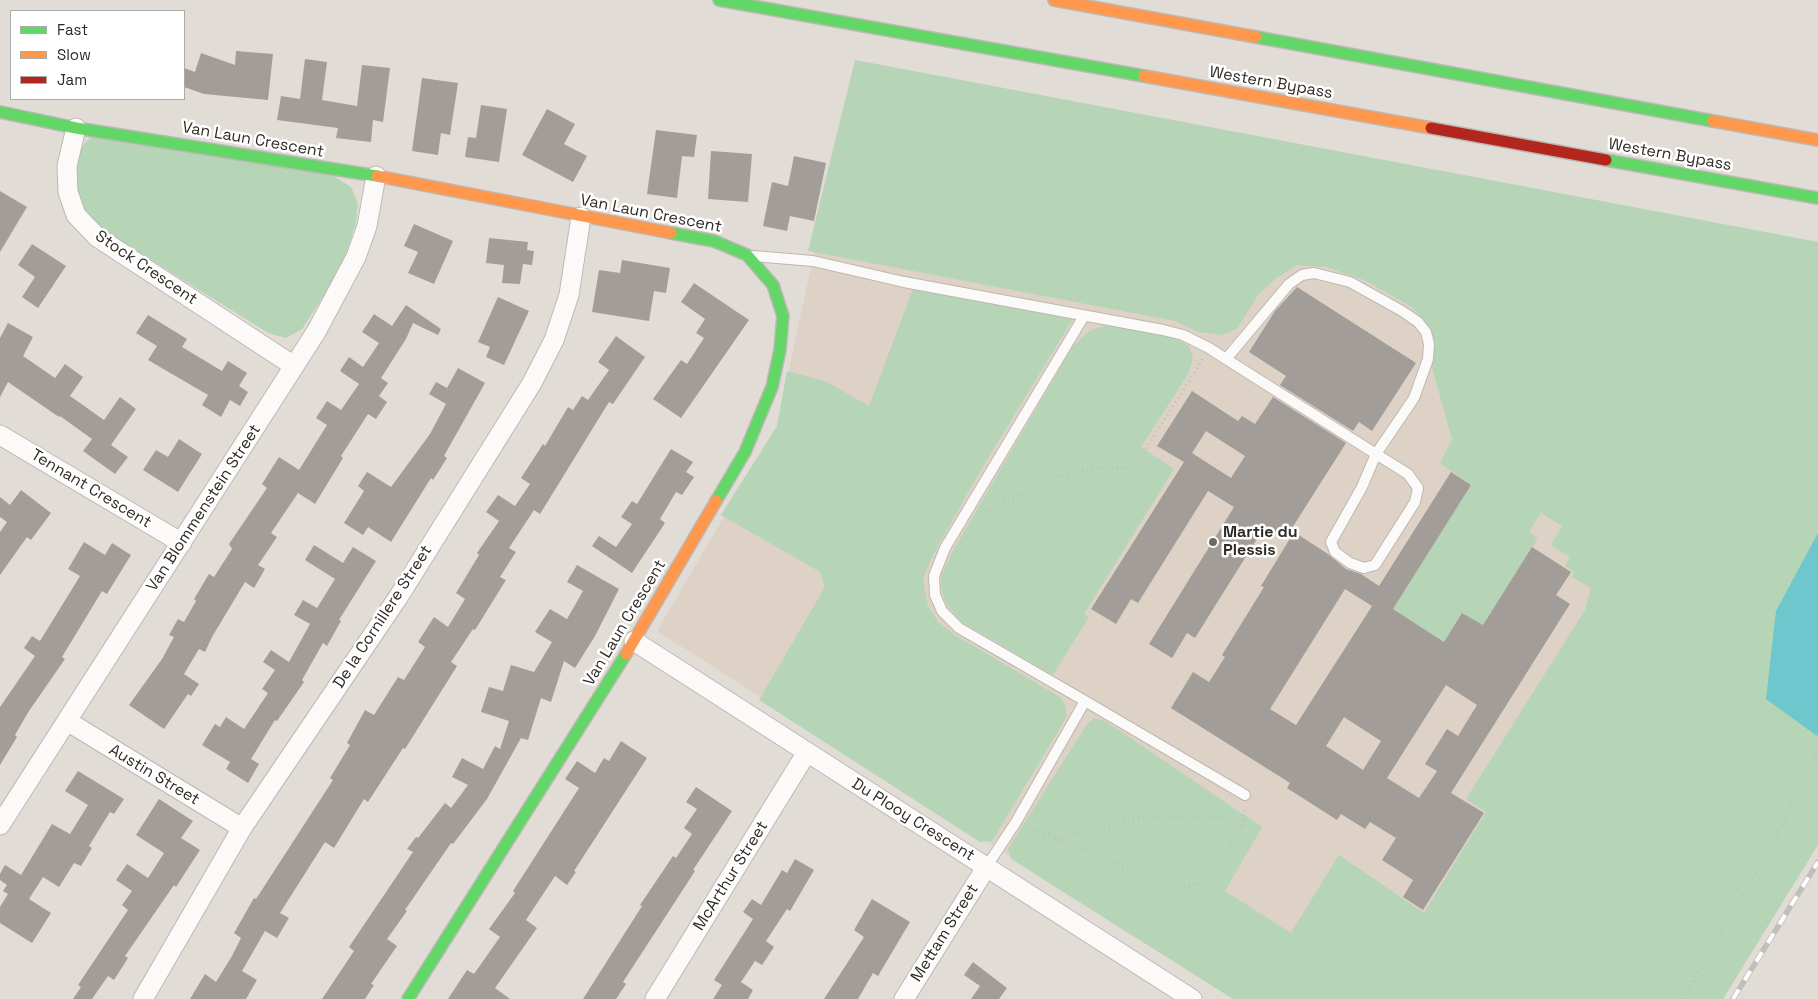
<!DOCTYPE html>
<style>
body{margin:0}
#map{position:relative;width:1818px;height:999px;overflow:hidden;background:#e2dcd6;font-family:"Space Grotesk",sans-serif}
canvas{display:block}
.legend{position:absolute;left:10px;top:10px;width:175px;height:90px;box-sizing:border-box;background:#fff;border:1px solid #acaaa8;margin:0;padding:6px 9px;list-style:none;font-size:15px;color:#2f2b26}
.legend li{display:flex;align-items:center;gap:10px;height:25px}
.legend b{width:25px;border:1px solid #acaaa8}
</style>
<div id="map">
<canvas width="1818" height="999"></canvas>
<ul class="legend">
<li><b style="height:6px;background:#63d668"></b>Fast</li>
<li><b style="height:6px;background:#ff974d"></b>Slow</li>
<li><b style="height:6px;background:#b3261e"></b>Jam</li>
</ul>
</div>
<script>
const c = document.querySelector('canvas').getContext('2d');
c.lineJoin = 'round';
function fill(path, color) {
  c.fillStyle = color;
  c.fill(path, 'evenodd');
}
function poly(rows) {
  const path = new Path2D();
  for (const r of rows) {
    path.moveTo(r[0], r[1]);
    for (let i = 2; i < r.length; i += 2) path.lineTo(r[i], r[i + 1]);
  }
  return path;
}
function trace(path, color, width, dash) {
  c.strokeStyle = color;
  c.lineWidth = width;
  c.lineCap = dash ? 'butt' : 'round';
  c.setLineDash(dash || []);
  c.stroke(path);
}
function drawText(font, color, halo, rows, align = 'center') {
  c.font = font + ' "Space Grotesk",sans-serif';
  c.lineWidth = 5;
  c.setLineDash([]);
  c.textBaseline = 'middle';
  c.strokeStyle = halo;
  c.fillStyle = color;
  for (const [text, x, y, turn = 0] of rows) {
    c.save();
    c.translate(x, y);
    c.rotate((+turn || 0) * Math.PI / 180);
    c.textAlign = isNaN(turn) ? turn : align;
    if (halo) c.strokeText(text, 0, 0);
    c.fillText(text, 0, 0);
    c.restore();
  }
}
const built = poly([
 [855,60,1818,242,1421,999,1234,999,657,631,777,426]
]);
const green = poly([
 [855,60,1818,242,1818,845,1723,999,1233,999,1011,859,1008,849,1087,724,1094,718,1105,721,1262,827,1225,891,1291,933,1339,855,1424,913,1486,812,1466,799,1585,610,1591,588,1572,577,1574,572,1565,566,1570,557,1551,545,1562,526,1541,513,1529,532,1538,538,1483,625,1462,613,1444,642,1393,609,1471,485,1440,463,1452,439,1430,360,1433,341,1426,323,1412,307,1364,280,1326,267,1297,265,1275,279,1258,295,1237,329,1222,335,1198,332,1175,321,808,251],
 [91,137,332,175,351,187,358,203,356,223,345,256,328,289,302,329,286,338,268,333,103,230,85,211,77,188,75,162,79,149],
 [913,289,1074,317,979,473,933,555,923,578,928,606,938,622,955,635,1060,697,1066,707,1066,718,992,841,980,842,759,700,825,587,820,572,721,515,777,426,787,371,825,381,869,406],
 [1108,325,1168,336,1188,345,1193,356,1189,373,1141,447,1174,469,1084,614,1089,617,1053,675,962,622,947,605,942,592,941,577,954,549,1073,346,1091,330]
]);
const water = poly([
 [1818,533,1818,734,1817,736,1766,699,1776,611]
]);
const building = poly([
 [236,51,273,54,268,100,204,94,184,87,184,68,195,72,201,53,235,65],
 [305,59,327,62,322,100,357,106,362,65,390,68,383,122,373,120,371,142,336,138,338,128,277,120,281,96,300,99],
 [422,78,458,83,450,135,441,133,438,155,412,151],
 [481,105,507,109,499,162,465,157,468,137,476,138],
 [547,109,575,124,564,144,587,156,573,182,522,155],
 [656,130,697,135,694,157,682,156,677,198,647,194],
 [711,151,752,154,748,202,708,199],
 [794,156,826,163,814,221,790,216,787,231,763,226,772,182,788,186],
 [0,191,27,207,0,252],
 [414,224,453,241,434,284,408,273,418,252,404,246],
 [489,238,528,242,527,250,534,251,532,265,523,264,520,284,502,283,504,265,486,263],
 [32,244,66,266,38,308,22,297,35,277,18,265],
 [622,260,670,268,666,293,654,291,649,321,592,312,599,270,620,273],
 [694,283,749,320,681,418,653,399,681,360,687,364,704,338,696,333,705,319,681,302],
 [1297,287,1416,363,1372,431,1359,422,1353,431,1280,385,1286,376,1249,352,1275,311],
 [498,297,529,311,504,365,486,357,490,347,478,342],
 [406,305,441,329,438,335,413,323,406,339,381,378,388,383,379,396,387,402,376,419,368,414,341,456,343,458,315,504,298,493,271,533,277,537,258,565,265,569,254,588,245,582,212,637,205,652,199,649,184,674,199,684,191,696,188,694,164,729,129,705,162,659,174,637,169,635,178,619,184,622,196,601,194,599,209,574,214,577,232,549,229,544,267,488,262,484,279,457,299,470,327,425,316,418,327,401,341,410,359,384,340,371,349,357,363,367,379,343,362,332,374,314,392,326],
 [148,315,187,339,182,347,222,371,228,361,247,373,239,386,248,392,240,406,230,400,221,417,202,405,208,395,148,360,157,346,136,333],
 [8,323,33,337,23,356,55,378,65,364,83,377,70,396,104,420,120,397,136,409,111,445,128,457,115,474,83,451,92,439,60,416,59,417,8,382,0,397,0,338],
 [616,336,645,357,613,404,609,402,540,514,534,510,509,548,516,552,500,577,506,580,475,630,473,629,451,662,457,666,405,749,403,748,368,802,364,799,334,848,325,842,280,913,289,918,277,938,265,931,242,971,257,980,246,999,190,999,205,974,216,982,232,956,241,938,234,933,254,898,256,899,333,780,330,778,350,745,347,743,365,710,374,715,398,677,404,680,425,647,418,642,434,617,448,627,465,599,456,593,479,555,477,553,499,521,486,512,498,495,515,506,530,484,521,478,543,444,545,446,568,407,573,410,582,396,588,400,609,370,598,362],
 [458,368,485,383,444,456,447,458,433,480,431,478,391,542,368,527,363,535,344,523,364,491,358,486,367,472,391,487,430,434,446,404,429,394,436,382,447,388],
 [1192,391,1238,421,1242,416,1255,424,1273,397,1346,443,1285,539,1265,526,1195,638,1187,633,1172,658,1149,644,1234,507,1208,491,1138,603,1131,599,1116,624,1091,609,1184,462,1157,446],
 [1206,431,1245,456,1231,478,1192,453],
 [179,439,202,454,178,492,143,470,156,450,168,457],
 [671,449,693,462,686,472,694,477,682,495,676,492,660,519,665,523,632,573,592,546,599,536,616,547,632,524,621,517,632,501,637,504],
 [1451,472,1471,485,1393,609,1444,642,1462,613,1483,625,1532,547,1571,572,1556,595,1570,604,1451,793,1484,813,1423,910,1403,897,1413,880,1382,860,1396,838,1370,822,1365,829,1341,814,1337,820,1287,788,1290,783,1171,708,1193,672,1209,682,1225,657,1222,655,1264,587,1261,586,1294,532,1328,554,1346,569,1361,574,1379,586],
 [1345,589,1372,606,1296,725,1270,709],
 [1446,685,1477,705,1458,736,1447,729,1425,764,1437,771,1419,798,1387,778],
 [1344,717,1381,741,1363,770,1326,746],
 [21,490,51,513,31,540,27,537,0,575,0,532,7,522,0,517,0,497,10,505],
 [84,542,105,555,112,543,131,555,107,594,102,591,62,657,65,659,29,711,15,735,17,737,0,765,0,707,35,656,24,648,32,636,40,641,80,576,68,569],
 [314,545,343,563,353,547,376,561,339,620,341,621,327,646,323,643,302,680,304,682,277,721,275,720,251,759,259,764,248,783,226,769,230,762,202,745,215,724,220,727,226,717,244,729,268,693,262,689,275,670,263,662,271,650,289,662,310,624,294,615,303,600,317,608,335,579,305,560],
 [577,565,619,589,595,636,575,668,564,661,551,702,541,698,528,740,521,738,487,799,453,844,451,843,405,910,407,911,387,939,397,946,371,984,374,985,365,999,322,999,354,951,349,947,413,852,407,849,416,837,418,838,445,803,451,808,468,785,452,777,462,758,483,769,495,746,500,749,509,721,481,712,489,687,503,691,511,665,534,672,552,642,535,632,550,609,567,619,583,591,567,582],
 [621,741,647,758,574,871,576,872,567,885,555,876,526,920,537,928,495,988,510,999,448,999,467,970,474,974,500,937,489,929,515,893,513,891,579,788,565,779,577,761,595,773,604,758,609,761],
 [78,771,124,799,114,814,110,812,89,846,92,848,81,866,74,863,59,887,43,877,29,899,51,913,32,943,0,923,0,907,8,894,3,891,7,885,0,880,0,874,5,865,21,875,52,824,70,834,88,805,65,791],
 [696,787,732,811,693,870,695,871,623,982,626,984,616,999,583,999,642,906,640,905,673,856,676,858,692,834,684,828,697,809,686,802],
 [159,799,193,821,181,838,200,850,176,887,174,885,125,956,128,958,114,980,108,976,92,999,73,999,81,987,78,985,128,910,122,905,132,891,116,880,127,864,148,878,164,853,136,835],
 [795,859,814,870,790,911,787,909,766,941,774,947,762,965,755,961,741,982,753,990,748,999,713,999,722,985,714,980,753,919,743,912,752,899,761,905,782,870,787,873],
 [872,899,910,922,878,976,873,973,858,999,824,999,864,937,854,930],
 [973,962,1007,988,999,999,971,999,980,986,964,975]
]);
const path = poly([
 [981,513,1062,475,1093,468,1133,469,1204,357],
 [1025,826,1159,880,1188,887,1207,881,1243,826,1245,806],
 [1055,838,1147,817,1222,817,1243,826],
 [1683,999,1785,821,1793,791,1818,752]
]);
const lane = poly([
 [753,256,813,261,904,282,1163,330,1183,335,1209,348,1226,359,1376,454,1408,474,1418,488,1415,502,1375,565,1364,568,1350,563,1335,552,1331,542,1362,487,1376,454,1414,398,1428,359,1429,344,1426,332,1418,322,1402,311,1350,282,1314,273,1302,275,1289,284,1226,359],
 [1084,316,945,548,934,576,935,595,942,611,959,628,1085,701],
 [987,866,1016,822,1085,701,1245,795]
]);
const street = poly([
 [76,128,67,166,68,192,76,215,97,237,294,366],
 [0,435,182,543],
 [634,641,1192,999],
 [67,721,242,828],
 [0,825,316,332,356,257,367,226,376,176],
 [143,999,242,828,399,596,532,383,554,340,569,295,581,217],
 [655,999,807,752],
 [904,999,987,866]
]);
const fast = poly([
 [719,0,1144,76],
 [1256,37,1713,121],
 [0,112,76,128,377,176],
 [1606,160,1818,198],
 [671,233,714,241,747,255,773,285,783,316,780,350,772,387,745,452,716,501],
 [408,999,626,654]
]);
const slow = poly([
 [1054,0,1256,37],
 [1144,76,1431,128],
 [1713,121,1818,140],
 [377,176,671,233],
 [626,654,716,501]
]);
const jam = poly([
 [1431,128,1606,160]
]);
const rail = poly([
 [1733,999,1818,862]
]);
const markers = [
 [1213,542,5,"#6e6964"]
];
const streetNames = [
 ["Western Bypass",1271,83,10],
 ["Van Laun Crescent",253,140,10],
 ["Western Bypass",1670,155,10],
 ["Van Laun Crescent",651,214,11],
 ["Stock Crescent",146,268,34],
 ["Tennant Crescent",91,489,31],
 ["Van Blommenstein Street",204,508,-57],
 ["De la Cornillere Street",383,617,-57],
 ["Van Laun Crescent",625,623,-59],
 ["Austin Street",154,775,31],
 ["Du Plooy Crescent",913,820,32],
 ["McArthur Street",731,876,-58],
 ["Mettam Street",945,933,-58]
];
const poiNames = [
 ["Martie du",1223,533],
 ["Plessis",1223,551]
];
fill(built, '#ddd2c5');
fill(green, '#b5d5b6');
fill(water, '#6dc7cd');
fill(building, '#a29d98');
trace(lane, '#bdb8b3', 12);
trace(street, '#bdb8b3', 21);
trace(fast, '#bdb8b3', 14);
trace(slow, '#bdb8b3', 14);
trace(jam, '#bdb8b3', 14);
trace(path, '#c1bebb', 3, [1, 4]);
trace(lane, '#fbfaf9', 10);
trace(street, '#fbfaf9', 19);
trace(fast, '#63d668', 11);
trace(slow, '#ff974d', 11);
trace(jam, '#b3261e', 11);
trace(rail, '#c0bfbd', 5.5);
trace(rail, '#fff', 4, [11]);
for (const [x, y, r, color] of markers) {
  const dot = new Path2D();
  dot.arc(x, y, r, 0, 2 * Math.PI);
  c.fillStyle = color;
  c.fill(dot);
  trace(dot, '#fff', 2);
}
drawText('16px', '#2f2b26', '#fff', streetNames);
drawText('bold 16px', '#2f2b26', '#fff', poiNames, 'left');
</script>
